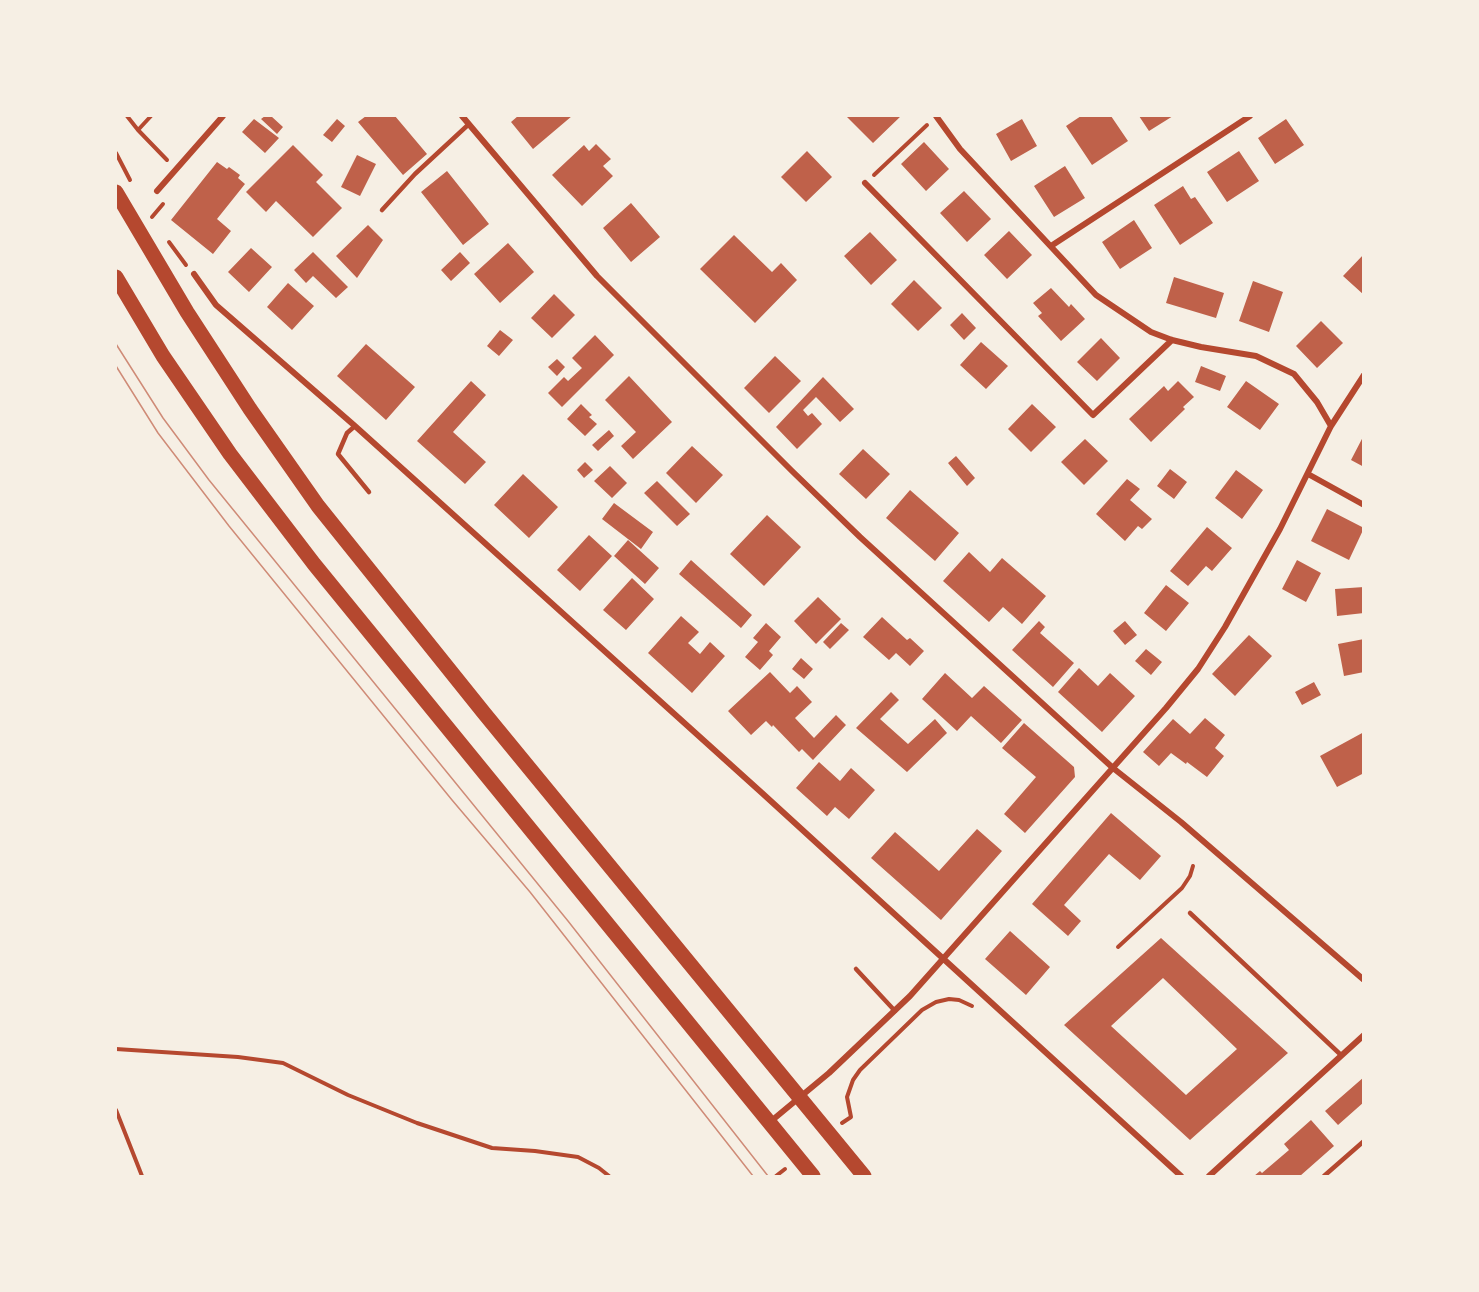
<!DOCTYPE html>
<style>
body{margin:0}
#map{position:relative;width:1479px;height:1292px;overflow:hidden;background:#f6efe4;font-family:"IBM Plex Serif",serif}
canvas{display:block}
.frame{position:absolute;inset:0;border:117px solid #f6efe4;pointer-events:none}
</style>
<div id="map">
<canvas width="1479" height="1292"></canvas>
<div class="frame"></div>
</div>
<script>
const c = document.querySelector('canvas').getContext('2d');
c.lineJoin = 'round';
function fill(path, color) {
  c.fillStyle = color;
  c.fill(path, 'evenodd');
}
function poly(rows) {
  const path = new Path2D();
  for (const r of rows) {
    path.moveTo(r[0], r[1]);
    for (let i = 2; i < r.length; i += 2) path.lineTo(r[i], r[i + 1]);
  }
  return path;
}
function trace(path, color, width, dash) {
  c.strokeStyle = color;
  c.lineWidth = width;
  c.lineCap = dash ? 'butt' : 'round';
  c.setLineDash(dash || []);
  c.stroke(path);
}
const building = poly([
 [265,116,271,116,283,127,277,134,261,119],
 [366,116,395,116,427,154,403,175,358,122],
 [518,116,572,116,533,149,511,122],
 [846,116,901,116,873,143],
 [1081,116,1111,116,1128,141,1092,165,1066,126],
 [1139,116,1173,116,1149,131],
 [254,119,279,138,265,153,242,132],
 [337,119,345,126,332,142,323,135],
 [1022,119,1037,146,1011,161,996,134],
 [1286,119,1304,145,1275,164,1258,138],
 [924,142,949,169,926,191,901,164],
 [596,144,611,159,603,166,613,176,582,206,552,175,584,145,589,151],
 [293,145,323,175,316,182,342,208,313,237,276,201,266,212,246,192],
 [807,151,832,177,806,202,781,177],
 [1239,151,1259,181,1227,202,1207,172],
 [357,155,376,164,360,196,341,187],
 [217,162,227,169,229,167,240,175,238,178,245,184,217,219,231,231,213,254,171,220],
 [1065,166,1085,198,1054,217,1034,186],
 [447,171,489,224,463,245,421,192],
 [1183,186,1191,199,1195,197,1213,223,1180,245,1154,205],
 [964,191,991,219,967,242,940,213],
 [631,203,660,237,631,262,603,228],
 [1134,220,1152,248,1120,269,1102,242],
 [368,225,383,240,357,278,336,256],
 [1009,231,1032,255,1007,279,984,255],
 [870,232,897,260,871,285,844,256],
 [734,235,772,272,781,263,797,280,755,323,700,269],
 [508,243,534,272,500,303,474,274],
 [251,248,272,267,249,292,228,272],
 [313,252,348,287,336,298,313,276,306,283,294,270],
 [460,252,470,263,451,281,441,270],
 [1364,254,1364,295,1343,276],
 [1174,277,1224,293,1216,318,1166,303],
 [914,280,942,308,918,331,891,304],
 [1253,281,1283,292,1269,332,1239,321],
 [288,283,314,306,292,330,267,307],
 [1051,288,1069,307,1071,304,1085,319,1061,341,1038,316,1042,313,1033,303],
 [554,294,575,315,552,338,531,318],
 [962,313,976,328,964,340,950,325],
 [1321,321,1343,343,1317,368,1296,346],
 [500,330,513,340,499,356,487,346],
 [595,335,614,355,562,407,548,393,564,377,568,381,582,368,572,358],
 [1101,338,1120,358,1097,381,1077,362],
 [981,342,1008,366,986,389,960,365],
 [366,344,415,387,386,420,337,376],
 [775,356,801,381,769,413,744,388],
 [557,359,565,367,557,376,548,367],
 [1201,366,1226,376,1220,391,1195,382],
 [629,376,672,422,633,459,621,446,636,432,605,400],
 [823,377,854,409,840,422,816,397,803,410,808,416,812,413,822,424,797,449,776,427],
 [471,381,486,395,453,432,486,462,465,484,417,441],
 [1178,381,1194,397,1183,407,1185,409,1151,442,1129,419,1164,386,1168,391],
 [1246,381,1279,404,1260,430,1227,407],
 [581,404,592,415,589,417,597,424,585,436,567,419],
 [1032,404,1056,427,1031,452,1008,429],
 [609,430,614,436,598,451,592,445],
 [1364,435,1364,467,1351,460],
 [1085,439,1108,461,1084,485,1061,462],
 [692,446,723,475,696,503,666,473],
 [863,449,890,474,866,499,839,474],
 [956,456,975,478,967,486,948,463],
 [585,462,593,470,584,478,577,470],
 [610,466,627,483,612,498,594,481],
 [1170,469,1187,482,1174,499,1157,486],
 [1236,470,1263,490,1242,519,1215,498],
 [523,474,558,507,529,538,494,505],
 [1127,479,1140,489,1130,500,1152,519,1142,529,1138,526,1125,541,1096,514],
 [657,481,690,514,677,526,644,493],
 [910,490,959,533,935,561,886,518],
 [614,503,653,532,641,549,602,519],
 [1327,509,1364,528,1349,560,1311,541],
 [767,515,801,547,764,586,730,554],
 [1207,527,1232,548,1212,571,1206,566,1188,586,1170,571],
 [589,535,612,556,580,591,557,570],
 [628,540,659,568,645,584,614,556],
 [969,552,990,572,1002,558,1046,596,1022,624,1003,607,989,622,943,581],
 [691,560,752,615,741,628,679,574],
 [1297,560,1321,573,1306,602,1282,589],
 [632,578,654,599,626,630,603,610],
 [1166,585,1189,603,1166,631,1144,613],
 [1364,587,1364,613,1337,616,1335,589],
 [818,597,841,619,816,644,794,621],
 [681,616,699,632,688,643,700,654,710,642,725,656,692,693,648,653],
 [882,617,907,640,910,638,924,651,910,666,896,653,889,660,863,637],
 [1039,621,1045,627,1040,633,1074,663,1053,687,1012,650],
 [1125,621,1137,635,1125,645,1113,631],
 [766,623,781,637,769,651,773,655,760,670,745,657,758,642,753,638],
 [841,623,849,630,830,649,823,642],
 [1249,635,1272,656,1235,696,1212,674],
 [1364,639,1364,672,1344,676,1338,644],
 [1146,649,1162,662,1151,675,1135,661],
 [801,658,813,669,804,679,792,669],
 [1079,668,1098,686,1110,673,1135,696,1102,732,1058,692],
 [770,672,790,693,797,686,812,702,795,718,814,738,836,715,846,725,813,760,802,749,799,752,773,725,772,727,766,721,751,735,728,711],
 [945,673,972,698,984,686,1022,720,1001,743,971,716,957,731,922,699],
 [1314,682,1321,695,1302,705,1295,692],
 [891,692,899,700,880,719,908,744,935,719,947,733,907,772,856,728],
 [1205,718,1225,735,1215,748,1224,756,1207,777,1187,762,1186,764,1171,753,1159,766,1143,752,1173,719,1190,734],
 [1024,723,1074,767,1075,777,1025,833,1004,814,1036,777,1002,748],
 [1364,732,1364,773,1337,787,1320,756],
 [819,762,840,781,851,768,875,790,849,819,835,807,827,816,796,788],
 [1111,813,1161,856,1140,880,1109,854,1064,905,1081,921,1068,936,1032,904],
 [977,829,1002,851,941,920,871,858,895,832,939,871],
 [1010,931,1050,967,1026,995,985,959],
 [1161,938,1288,1053,1190,1140,1064,1025],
 [1163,978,1237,1049,1186,1095,1111,1026],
 [1364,1077,1364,1102,1338,1125,1325,1111],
 [1311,1120,1334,1146,1300,1176,1254,1176,1260,1171,1262,1173,1289,1150,1284,1144]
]);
const path = poly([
 [127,116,138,130,167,160],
 [138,130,151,116],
 [116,153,130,180],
 [874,175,927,125],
 [152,217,163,204],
 [169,242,186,265],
 [1118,947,1182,888,1190,876,1193,866],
 [116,1049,238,1057,283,1063,348,1095,417,1123,492,1148,535,1151,578,1157,599,1168,609,1176],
 [116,1110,142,1176],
 [842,1123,851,1117,847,1097,853,1080,860,1070,922,1010,936,1002,949,999,959,1000,972,1006],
 [776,1176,785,1169]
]);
const service = poly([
 [382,210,415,174,469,124],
 [355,426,347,433,338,454,369,492],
 [1190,913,1341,1055],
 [856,969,895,1011],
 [1324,1176,1364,1141]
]);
const minor = poly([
 [462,116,597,276,792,471,860,537,1113,768,1181,822,1364,980],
 [936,116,960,149,1096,295,1151,332,1172,340,1201,347,1256,356,1294,374,1317,402,1331,426],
 [865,183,1093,415,1172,340],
 [157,191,223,116],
 [1051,246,1250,116],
 [194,274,216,305,355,426,762,793,1181,1176],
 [1308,474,1364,505],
 [770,1122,829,1073,910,996,1166,708,1198,669,1225,627,1280,529,1331,426,1364,375],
 [1209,1176,1364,1035]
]);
const primary = poly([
 [116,192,187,312,250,409,318,506,484,713,864,1176],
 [116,277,163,356,230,454,314,564,813,1176]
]);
const tram = poly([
 [116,344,163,418,209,480,568,921,768,1176],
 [116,366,158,433,229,526,452,800,530,892,753,1176]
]);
fill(building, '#bf614a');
trace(path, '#b5482f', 4);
trace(service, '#b5482f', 4.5);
trace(minor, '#b5482f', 6);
trace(primary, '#b5482f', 15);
trace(tram, '#cf8b77', 1.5);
</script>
